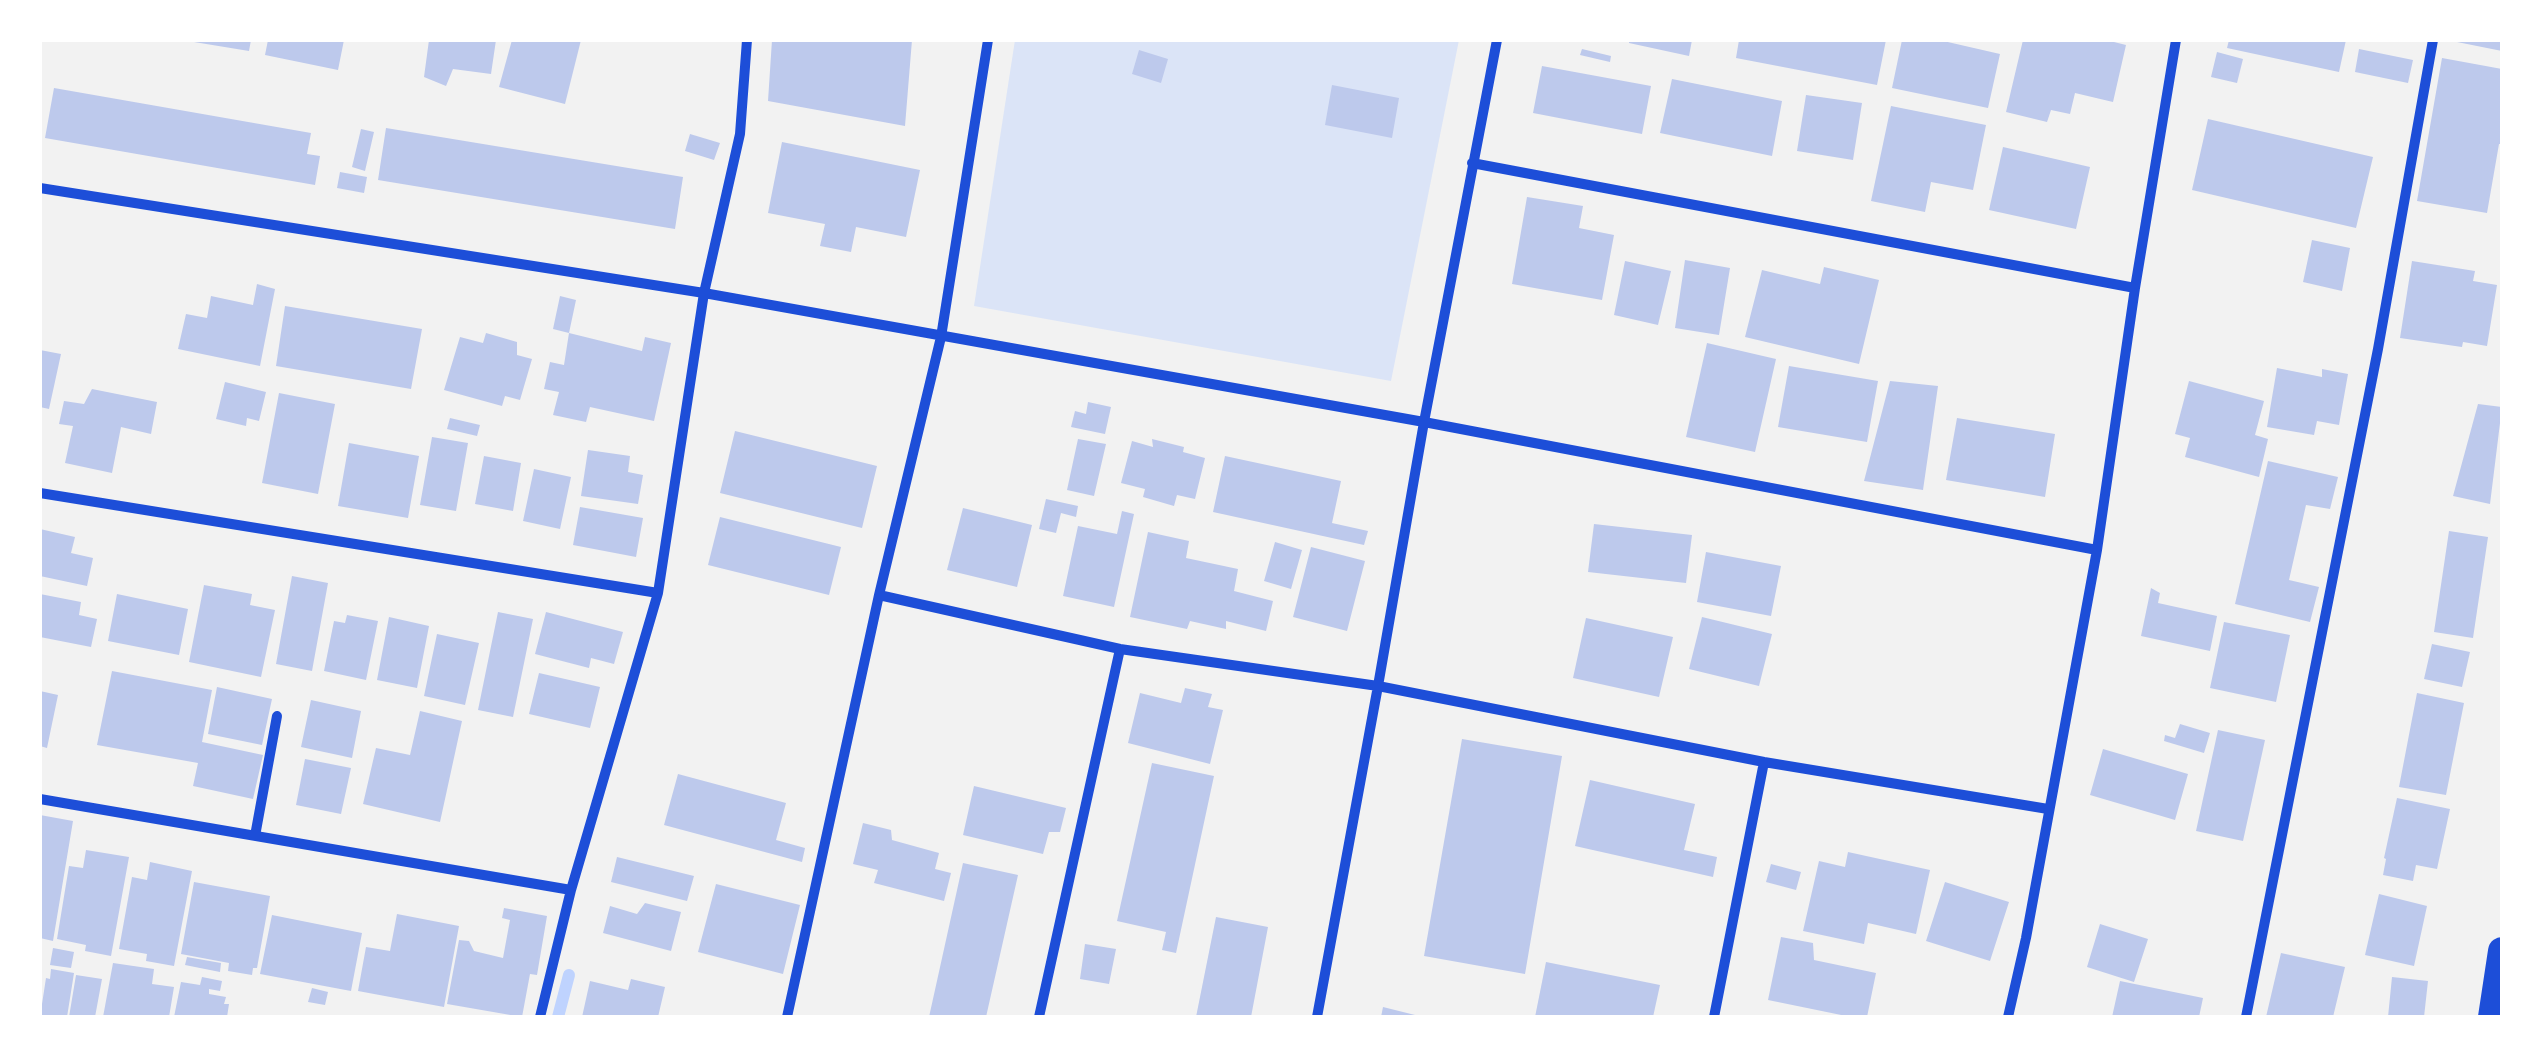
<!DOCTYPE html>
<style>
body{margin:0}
#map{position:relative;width:2542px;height:1057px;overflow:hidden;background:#f2f2f2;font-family:Mulish,sans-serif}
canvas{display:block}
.frame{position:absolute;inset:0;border:42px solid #fff;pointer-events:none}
</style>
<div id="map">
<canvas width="2542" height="1057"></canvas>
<div class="frame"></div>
</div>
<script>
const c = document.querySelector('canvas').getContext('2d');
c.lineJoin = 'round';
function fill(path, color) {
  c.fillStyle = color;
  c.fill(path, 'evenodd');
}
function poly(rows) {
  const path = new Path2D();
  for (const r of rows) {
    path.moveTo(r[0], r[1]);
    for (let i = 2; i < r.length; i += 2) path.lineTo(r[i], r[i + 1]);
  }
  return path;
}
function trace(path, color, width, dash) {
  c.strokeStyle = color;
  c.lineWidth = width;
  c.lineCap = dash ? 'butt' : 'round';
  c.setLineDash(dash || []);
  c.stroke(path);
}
const green = poly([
 [1015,40,1459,40,1391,381,974,306]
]);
const stream = poly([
 [558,1017,569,975]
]);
const building = poly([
 [194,40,251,40,249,51,194,42],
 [268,40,344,40,338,70,265,55],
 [429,40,496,40,491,74,453,69,446,86,424,77],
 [512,40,581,40,565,104,499,87],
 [772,40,912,40,905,126,768,101],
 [1629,40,1692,40,1689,56,1629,43],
 [1739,40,1886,40,1877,85,1736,58],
 [1902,40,1939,40,2000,54,1988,108,1892,88],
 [2023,40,2106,40,2126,45,2113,102,2075,93,2070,114,2051,110,2047,122,2006,112],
 [2229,40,2346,40,2339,72,2227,48],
 [2457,40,2502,40,2502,51,2457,42],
 [1582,49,1611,56,1610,62,1580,55],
 [2359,49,2413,60,2408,83,2355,72],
 [1139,50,1168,59,1161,83,1132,74],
 [2217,52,2243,59,2237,83,2211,77],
 [2442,58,2502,69,2502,144,2499,144,2487,213,2417,201],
 [1542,66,1651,86,1642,134,1533,113],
 [1672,79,1782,101,1772,156,1660,133],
 [1332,85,1399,98,1392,138,1325,125],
 [54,88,311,133,307,154,320,156,315,185,45,138],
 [1806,95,1862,103,1853,160,1797,151],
 [1891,106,1986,125,1973,190,1931,182,1925,212,1871,201],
 [2208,119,2373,157,2356,228,2192,190],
 [386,128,683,177,675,229,378,180],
 [361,129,374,132,365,171,352,167],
 [690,134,720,143,714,160,685,151],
 [782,142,920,170,906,237,856,227,851,252,820,246,825,224,768,213],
 [2003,147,2090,167,2076,229,1989,210],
 [340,172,367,177,364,193,337,188],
 [1527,197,1583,206,1579,228,1614,235,1602,300,1512,284],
 [2312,240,2350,248,2342,291,2303,282],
 [1685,260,1730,268,1719,335,1675,328],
 [1625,261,1671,271,1658,325,1614,315],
 [2412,261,2475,271,2473,281,2497,285,2487,346,2463,342,2462,347,2400,338],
 [1824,267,1879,280,1859,364,1745,337,1762,270,1820,284],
 [257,284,275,289,260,366,178,349,186,314,207,318,211,296,253,305],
 [560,296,576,300,569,333,642,351,645,337,671,343,654,421,590,407,586,422,553,415,559,392,544,389,550,362,564,365,569,333,553,329],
 [285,306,422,329,411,389,276,366],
 [486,333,517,342,517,355,532,359,520,400,505,396,502,406,444,390,460,337,483,343],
 [1707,343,1776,359,1755,452,1686,437],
 [40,350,61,354,49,409,40,407],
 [1789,366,1878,381,1867,442,1778,427],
 [2277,368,2322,377,2322,369,2348,374,2339,425,2317,421,2314,435,2267,427],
 [1890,381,1938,386,1923,490,1864,481],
 [2189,381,2264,401,2255,435,2268,439,2259,477,2185,457,2190,438,2175,434],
 [225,382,266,392,259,421,247,418,246,426,216,419],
 [92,389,157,402,151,434,121,427,112,473,65,463,73,426,59,424,64,401,84,404],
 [279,393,335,404,318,494,262,483],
 [1088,402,1111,407,1105,434,1071,427,1075,411,1086,414],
 [2478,404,2502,407,2490,504,2453,496],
 [450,418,480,425,477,436,447,429],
 [1957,418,2055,434,2045,497,1946,480],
 [735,431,877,466,862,528,720,493],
 [432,437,468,443,456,511,420,505],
 [1078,439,1106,444,1094,496,1067,490],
 [1152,439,1184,447,1183,452,1205,458,1195,499,1177,495,1174,506,1143,497,1145,489,1121,483,1132,441,1153,447],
 [349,443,419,456,408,518,338,506],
 [588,450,630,456,628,472,643,475,638,504,581,496],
 [484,456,521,463,513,511,475,504],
 [1225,456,1341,481,1332,523,1368,531,1364,545,1213,512],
 [2268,461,2338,477,2330,509,2306,505,2289,580,2319,587,2310,622,2235,604],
 [534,469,571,477,560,529,523,521],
 [1046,499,1078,506,1076,517,1061,513,1056,533,1039,529],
 [580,507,643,518,636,557,573,545],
 [963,508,1032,525,1017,587,947,570],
 [1122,511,1134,514,1114,607,1063,596,1078,526,1117,534],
 [720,517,841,547,829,595,708,565],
 [1594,524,1692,535,1686,583,1588,572],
 [40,529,75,537,71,553,93,558,87,586,40,576],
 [2449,531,2488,537,2473,638,2434,632],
 [1148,532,1189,541,1186,558,1238,569,1234,591,1273,601,1266,631,1226,621,1226,629,1190,621,1187,629,1130,617],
 [1275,542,1302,550,1291,589,1264,581],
 [1311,547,1365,561,1347,631,1293,617],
 [1706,552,1781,566,1771,616,1697,602],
 [292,576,328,583,312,671,276,664],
 [204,585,252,594,250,605,275,610,261,677,189,662],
 [2151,588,2160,593,2158,603,2217,616,2210,651,2141,636],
 [40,594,81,602,79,615,97,619,91,647,40,637],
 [117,594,188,609,179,655,108,641],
 [498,612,533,619,513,717,478,710],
 [546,612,623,632,614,664,591,658,589,668,535,654],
 [347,615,378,621,366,680,324,671,334,621,345,623],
 [389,617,429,626,417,688,377,680],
 [1702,617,1772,634,1759,686,1689,669],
 [1586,618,1673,637,1659,697,1573,678],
 [2224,622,2290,635,2276,702,2210,688],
 [437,634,479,643,465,705,424,696],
 [2432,644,2470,652,2462,687,2424,679],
 [112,671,212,690,202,742,263,755,253,799,193,786,198,763,97,745],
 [539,673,600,687,590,728,529,714],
 [217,687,272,699,262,745,208,734],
 [1185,688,1212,694,1208,707,1223,710,1210,764,1128,743,1140,693,1181,703],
 [40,691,58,695,47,748,40,746],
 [2417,693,2464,703,2446,795,2399,787],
 [311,700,361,711,352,758,301,747],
 [420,711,462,721,440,822,363,804,376,748,410,755],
 [2180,724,2210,733,2204,753,2164,741,2165,735,2175,738],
 [2218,730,2265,740,2243,841,2196,831],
 [1462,739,1562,756,1525,974,1424,956],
 [2103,749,2188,774,2175,820,2090,795],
 [305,759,351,768,341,814,296,805],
 [1152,763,1214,776,1176,953,1162,950,1166,932,1117,921],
 [678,774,786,803,776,840,805,848,802,862,664,825],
 [1590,780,1695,804,1684,850,1717,857,1713,877,1575,846],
 [974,786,1066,808,1060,832,1049,832,1043,854,963,835],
 [2397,798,2450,809,2437,869,2416,865,2413,881,2383,875,2386,859,2384,858],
 [40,815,73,821,53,941,40,938],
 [863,823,891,830,892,840,939,853,935,869,951,873,944,901,874,883,878,870,853,864],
 [86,850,129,857,111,956,85,951,86,945,57,939,69,866,83,868],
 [1848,852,1930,870,1916,934,1868,923,1864,944,1803,931,1819,861,1845,867],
 [617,857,694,876,687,901,611,882],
 [150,862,192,871,174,966,146,961,147,954,119,949,132,877,147,880],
 [963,863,1018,875,986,1017,929,1017],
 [1771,864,1801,872,1796,890,1766,882],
 [194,882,270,896,257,968,253,968,252,975,228,971,229,963,181,954],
 [1945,882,2009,902,1990,961,1926,941],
 [716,884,800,905,783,974,698,952],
 [2379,894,2427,906,2414,966,2365,955],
 [645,903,681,912,671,951,603,933,610,906,637,914],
 [504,908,547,916,537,975,530,974,522,1017,447,1004,459,940,469,941,474,951,503,958,510,920,502,918],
 [397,914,459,926,444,1007,358,991,366,947,390,951],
 [272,915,362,933,351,991,260,974],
 [1216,917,1268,927,1251,1017,1196,1017],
 [2100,924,2148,939,2134,982,2087,967],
 [1781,937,1813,943,1814,960,1876,973,1867,1017,1851,1017,1768,1000],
 [1085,944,1116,949,1109,984,1080,979],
 [53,948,74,952,71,968,50,965],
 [2281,953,2345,967,2333,1017,2266,1017],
 [187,957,221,963,220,972,185,965],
 [1546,962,1660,985,1653,1017,1535,1017],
 [113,963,154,969,152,984,174,987,169,1017,103,1017],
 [51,969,74,973,67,1017,40,1017,46,978,50,979],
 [76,975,102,979,95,1017,69,1017],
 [202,977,222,981,220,991,209,989,209,994,226,997,224,1004,229,1004,227,1017,174,1017,181,982,200,985],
 [2392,977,2428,981,2424,1017,2388,1017],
 [631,979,665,987,658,1017,582,1017,590,981,628,990],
 [2120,981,2203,998,2199,1017,2112,1017],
 [312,988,328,992,325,1005,308,1002],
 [1383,1007,1419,1016,1419,1017,1381,1017]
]);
const minor = poly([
 [1472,163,2135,288],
 [40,188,704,293,1424,422,2097,550],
 [40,493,658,593],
 [879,595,1120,649,1378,686,1764,762,2048,809],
 [40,799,571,890],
 [255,836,277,716],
 [540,1017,571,890,658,593,704,293,740,134,747,40],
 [787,1017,879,595,941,337,988,40],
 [1039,1017,1120,649],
 [1317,1017,1378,686,1424,422,1497,40],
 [1714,1017,1764,762],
 [2008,1017,2026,938,2097,550,2135,288,2176,40],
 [2246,1017,2378,349,2433,40]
]);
const trunk = poly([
 [2492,1017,2502,951]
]);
fill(green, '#dbe4f7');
trace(stream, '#bfd3fe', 12);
fill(building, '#bdc9ec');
trace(minor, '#1d4ed8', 10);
trace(trunk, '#1d4ed8', 28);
</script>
